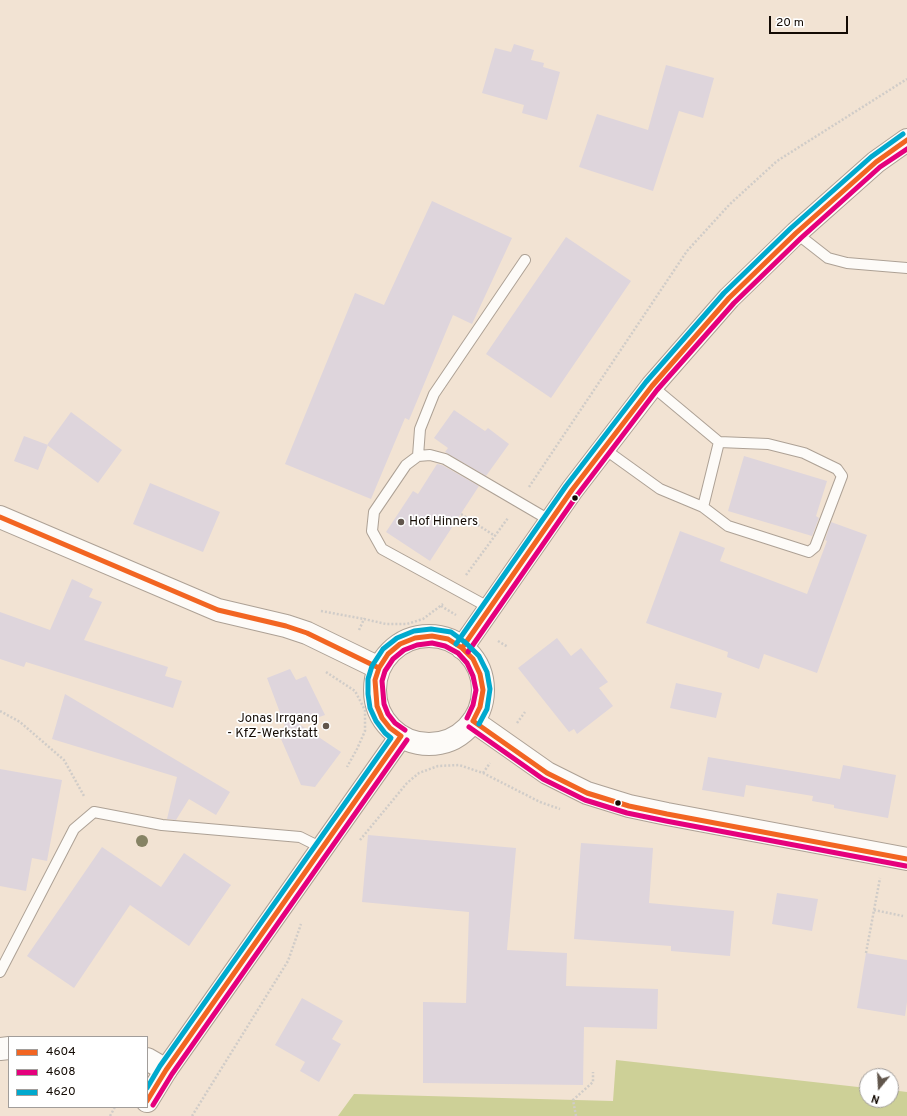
<!DOCTYPE html>
<style>
body{margin:0}
#map{position:relative;width:907px;height:1116px;overflow:hidden;background:#f2e3d3;font-family:Overpass,sans-serif}
canvas{display:block}
.legend{position:absolute;left:8px;top:1036px;width:140px;height:72px;box-sizing:border-box;background:#fff;border:1px solid #a19d9a;margin:0;padding:5px 7px;list-style:none;font-size:12px;color:#130a03}
.legend li{display:flex;align-items:center;gap:8px;height:20px}
.legend b{width:20px;border:1px solid #a19d9a}
.north{position:absolute;left:859px;top:1068px;width:40px;height:40px;box-sizing:border-box;background:#fff;border:1px solid #a19d9a;border-radius:50%;rotate:198deg;font-size:11px;font-weight:700;line-height:16px;text-align:center;color:#130a03}
.north::after{content:'';display:block;margin:auto;width:14px;height:18px;background:#61564c;clip-path:polygon(50% 0,100% 100%,50% 72%,0 100%)}
.scale{position:absolute;left:769px;top:16px;width:79px;height:18px;box-sizing:border-box;border:2px solid #130a03;border-top:0;padding-left:5px;font-size:12px;line-height:14px;white-space:nowrap;color:#130a03;-webkit-text-stroke:3px #fff;paint-order:stroke}
</style>
<div id="map">
<canvas width="907" height="1116"></canvas>
<ul class="legend">
<li><b style="height:5px;background:#f26522"></b>4604</li>
<li><b style="height:5px;background:#e5007d"></b>4608</li>
<li><b style="height:5px;background:#00a9ce"></b>4620</li>
</ul>
<div class="north">N</div>
<div class="scale">20 m</div>
</div>
<script>
const c = document.querySelector('canvas').getContext('2d');
c.lineJoin = 'round';
function fill(path, color) {
  c.fillStyle = color;
  c.fill(path, 'evenodd');
}
function poly(rows) {
  const path = new Path2D();
  for (const r of rows) {
    if (r.length === 3) {
      path.moveTo(r[0] + r[2], r[1]);
      path.arc(r[0], r[1], r[2], 0, 2 * Math.PI);
      continue;
    }
    path.moveTo(r[0], r[1]);
    for (let i = 2; i < r.length; i += 2) path.lineTo(r[i], r[i + 1]);
  }
  return path;
}
function trace(path, color, width, dash) {
  c.strokeStyle = color;
  c.lineWidth = width;
  c.lineCap = dash ? 'butt' : 'round';
  c.setLineDash(dash || []);
  c.stroke(path);
}
function drawText(font, color, halo, rows, align = 'center') {
  c.font = font + ' Overpass,sans-serif';
  c.lineWidth = 3.5;
  c.setLineDash([]);
  c.textBaseline = 'middle';
  c.strokeStyle = halo;
  c.fillStyle = color;
  for (const [text, x, y, turn = 0] of rows) {
    c.save();
    c.translate(x, y);
    c.rotate((+turn || 0) * Math.PI / 180);
    c.textAlign = isNaN(turn) ? turn : align;
    if (halo) c.strokeText(text, 0, 0);
    c.fillText(text, 0, 0);
    c.restore();
  }
}
const green = poly([
 [616,1060,867,1088,867,1100,891,1100,891,1090,907,1092,907,1116,338,1116,354,1094,613,1101]
]);
const building = poly([
 [514,44,534,50,531,60,544,63,543,67,560,72,547,120,522,113,524,105,482,93,495,48,511,52],
 [666,65,714,78,703,118,679,111,653,191,579,167,597,114,648,130],
 [432,201,512,238,472,324,453,315,409,420,405,418,371,499,285,464,355,293,384,305],
 [566,237,631,281,551,398,486,354],
 [454,410,485,431,488,428,509,444,486,476,445,452,448,448,434,438],
 [71,412,122,450,98,483,47,445],
 [24,436,48,445,38,470,14,461],
 [744,456,827,481,816,516,819,518,812,536,728,511],
 [437,464,442,465,479,486,430,561,386,532,413,491,418,494],
 [150,483,220,512,203,552,133,524],
 [831,522,867,535,817,673,764,654,759,669,727,657,728,652,646,623,680,531,725,548,720,561,807,594,827,541,825,540],
 [72,579,93,589,89,597,102,602,84,640,168,667,165,676,182,681,173,708,26,662,24,667,0,659,0,612,50,630],
 [557,638,571,656,581,648,608,682,599,688,613,706,577,734,574,729,569,732,518,668],
 [290,669,296,680,306,676,325,715,299,724,341,752,315,787,301,785,278,732,285,726,267,678],
 [676,683,722,693,716,718,670,708],
 [65,694,230,792,216,815,189,799,176,820,167,819,177,777,52,739],
 [708,757,840,779,843,765,896,775,888,818,834,808,834,805,812,801,813,796,746,785,744,797,702,790],
 [0,769,62,780,47,861,32,858,26,891,0,886],
 [368,835,516,848,507,950,567,953,566,986,658,989,657,1029,584,1027,583,1085,423,1083,423,1002,466,1003,469,912,362,902],
 [581,843,653,848,649,903,734,911,730,956,671,951,671,946,574,939],
 [102,847,161,887,184,853,231,885,189,946,130,905,74,988,27,956],
 [777,893,818,899,812,931,772,924],
 [866,953,907,960,907,1002,905,1016,857,1008],
 [302,998,343,1021,332,1039,341,1044,319,1082,300,1071,305,1062,275,1045]
]);
const path = poly([
 [529,487,687,251,730,204,777,161,907,79],
 [461,514,495,536],
 [466,575,508,518],
 [441,606,456,615],
 [321,611,364,619],
 [359,630,364,619,386,624,407,624,423,619,443,604],
 [498,641,508,647],
 [326,672,355,691,365,710,365,731,357,749,347,767],
 [0,711,20,722,64,760,84,796],
 [517,723,525,712],
 [483,773,490,763],
 [360,840,407,783,419,773,438,766,459,765,483,773,540,802,560,809],
 [874,910,903,916],
 [866,953,880,878],
 [110,1116,115,1107],
 [192,1116,288,961,301,924],
 [576,1116,573,1100,593,1082,593,1072]
]);
const service = poly([
 [796,233,828,258,847,263,907,268],
 [603,448,660,489,703,507,728,526,809,552,815,547,842,476,837,469,804,453,768,444,719,442,652,386],
 [418,456,420,429,434,394,525,260],
 [703,507,719,442],
 [490,608,382,549,372,531,374,512,406,465,418,456,430,455,445,459,551,521],
 [0,972,74,829,94,812,162,825,300,837,322,848]
]);
const tertiary = poly([
 [0,517,218,610,286,626,307,633,379,668],
 [0,1049,9,1048],
 [147,1059,166,1070]
]);
const secondary = poly([
 [429,690,54],
 [462,648,572,490,652,386,729,298,796,233,876,162,907,140],
 [473,721,547,773,587,793,629,806,667,814,907,859],
 [147,1101,166,1070,401,736]
]);
const bus1 = poly([
 [0,517,218,610,286,626,307,633,379,668],
 [462,648,572,490,652,386,729,298,796,233,876,162,907,140],
 [473,721,547,773,587,793,629,806,667,814,907,859],
 [401,736,390,728,382,718,377,706,375,680,379,668,388,654,400,644,415,638,432,636,448,639,462,648,473,659,480,674,483,690,480,707,473,721],
 [147,1101,166,1070,401,736]
]);
const bus2 = poly([
 [468,652,578,494,657,390,734,303,801,238,880,167,907,149],
 [469,727,543,779,585,800,627,813,666,821,906,866],
 [405,730,395,723,388,714,384,704,382,681,385,671,393,659,404,650,417,645,432,643,445,646,458,653,467,663,473,676,476,690,473,705,467,718],
 [153,1105,172,1074,407,740]
]);
const bus3 = poly([
 [456,644,566,486,646,382,724,293,791,228,871,157,903,134],
 [147,1088,160,1066,391,738,385,733,376,721,370,708,368,694,368,679,372,666,383,649,397,638,414,631,431,629,451,632,466,643,479,656,487,672,490,689,487,709,479,724]
]);
const trees = [
 [142,841]
];
const markers = [
 [575,498,3.5,"#130a03"],
 [401,522,4,"#61564c"],
 [326,726,4,"#61564c"],
 [618,803,3.5,"#130a03"]
];
const poiNames = [
 ["Hof Hinners",409,522],
 ["Jonas Irrgang",318,719,"right"],
 ["- KfZ-Werkstatt",318,734,"right"]
];
fill(green, '#cdd097');
fill(building, '#ded5dc');
trace(service, '#ada195', 12);
trace(tertiary, '#ada195', 24);
trace(secondary, '#ada195', 24);
trace(path, '#d0ccc8', 2.5, [2, 2]);
trace(service, '#fdfbf8', 10);
trace(tertiary, '#fdfbf8', 22);
trace(secondary, '#fdfbf8', 22);
trace(bus1, '#f26522', 5);
trace(bus2, '#e5007d', 5);
trace(bus3, '#00a9ce', 5);
c.fillStyle = '#868364';
for (const [x, y] of trees) {
  c.beginPath();
  c.arc(x, y, 6, 0, 2 * Math.PI);
  c.fill();
}
for (const [x, y, r, color] of markers) {
  const dot = new Path2D();
  dot.arc(x, y, r, 0, 2 * Math.PI);
  c.fillStyle = color;
  c.fill(dot);
  trace(dot, '#fff', 1.5);
}
drawText('13px', '#130a03', '#fff', poiNames, 'left');
</script>
